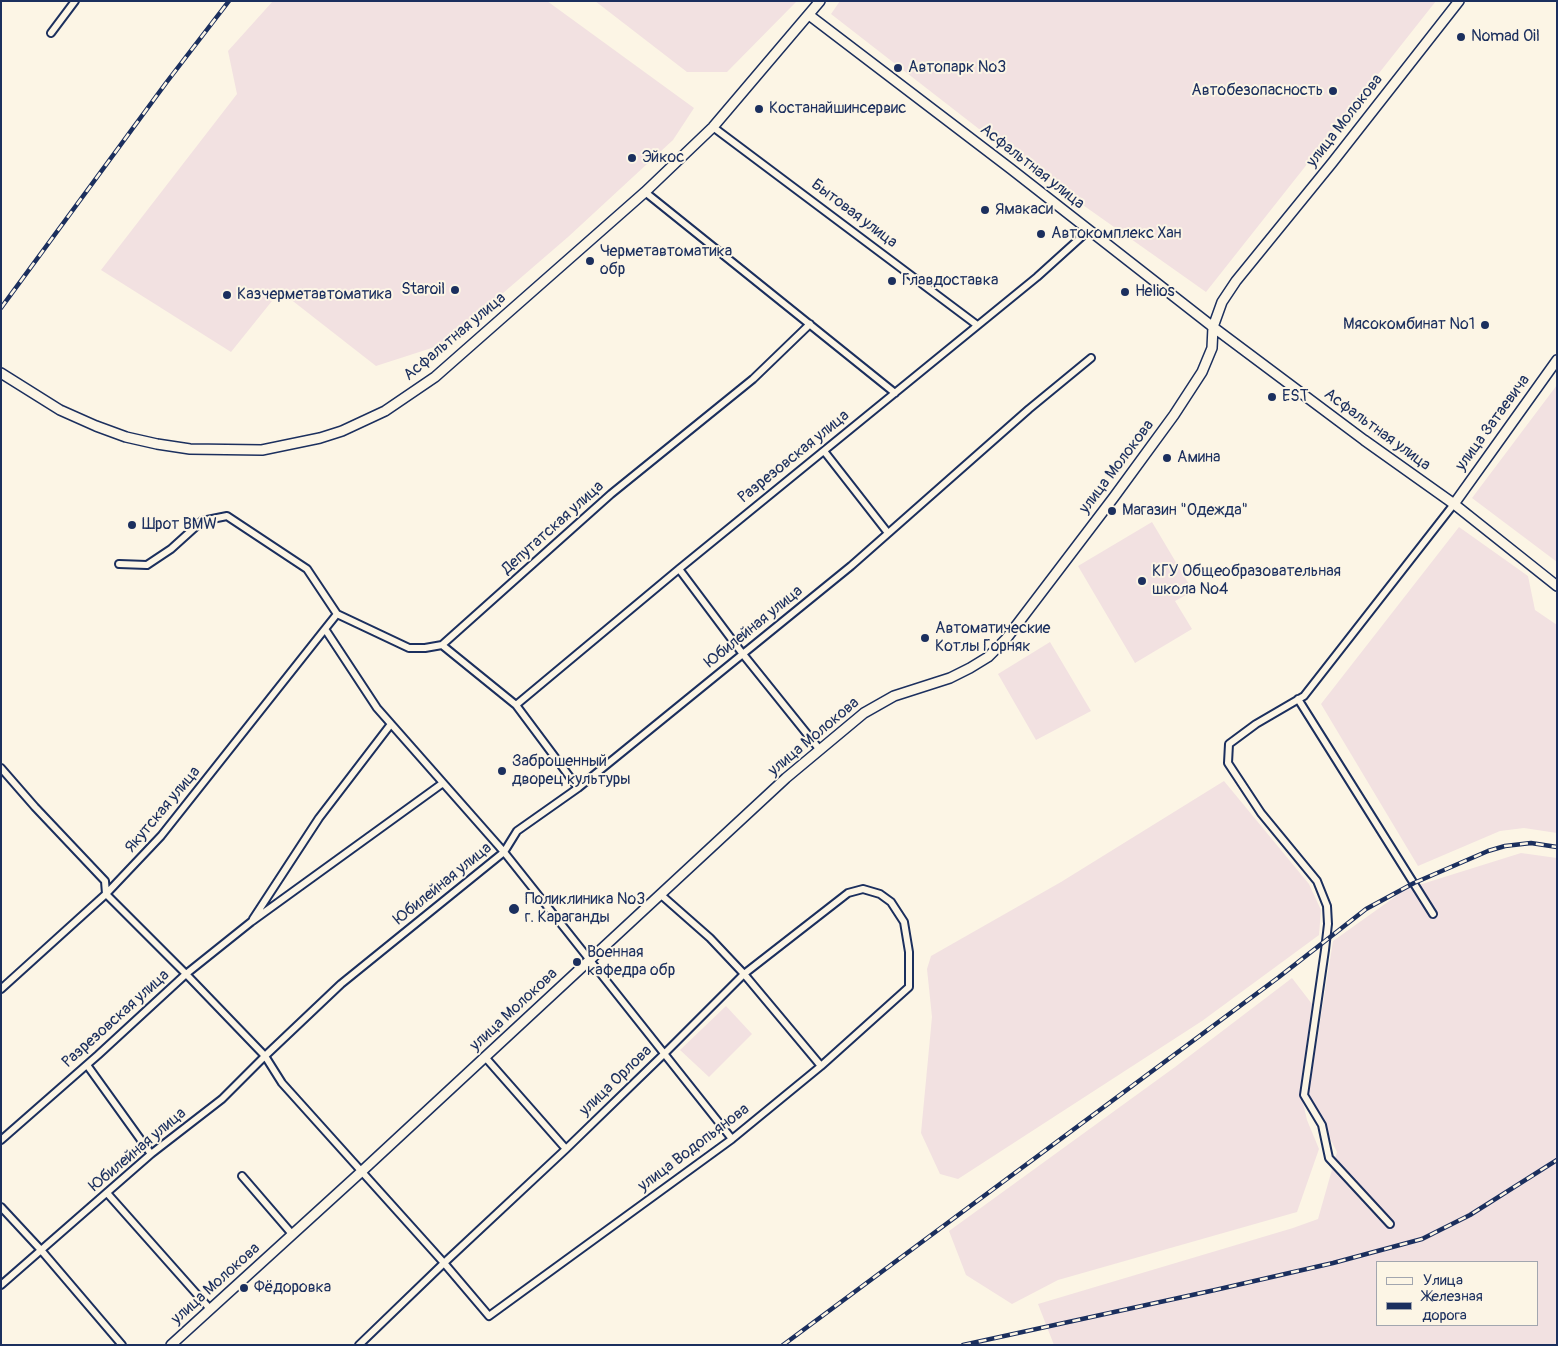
<!DOCTYPE html>
<meta charset="utf-8">
<style>
body{margin:0}
#map{position:relative;width:1558px;height:1346px;overflow:hidden;background:#fcf5e5;font-family:Pangolin,sans-serif}
canvas{display:block}
.frame{position:absolute;inset:0;border:2px solid #1b2f5e;pointer-events:none}
.legend{position:absolute;left:1376px;top:1261px;width:162px;height:65px;box-sizing:border-box;background:#fcf5e5;border:1px solid #a2a6af;margin:0;padding:6px 9px;list-style:none;font-size:15px;color:#1b2f5e}
.legend li{display:flex;align-items:center;gap:10px;height:25px}
.legend b{width:25px;border:1px solid #a2a6af}
</style>
<div id="map">
<canvas width="1558" height="1346"></canvas>
<div class="frame"></div>
<ul class="legend">
<li><b style="height:6px;background:#fcf5e5"></b>Улица</li>
<li><b style="height:6px;background:#1b2f5e"></b>Железная дорога</li>
</ul>
</div>
<script>
const c = document.querySelector('canvas').getContext('2d');
c.lineJoin = 'round';
function fill(path, color) {
  c.fillStyle = color;
  c.fill(path, 'evenodd');
}
function poly(rows) {
  const path = new Path2D();
  for (const r of rows) {
    path.moveTo(r[0], r[1]);
    for (let i = 2; i < r.length; i += 2) path.lineTo(r[i], r[i + 1]);
  }
  return path;
}
function trace(path, color, width, dash) {
  c.strokeStyle = color;
  c.lineWidth = width;
  c.lineCap = dash ? 'butt' : 'round';
  c.setLineDash(dash || []);
  c.stroke(path);
}
function drawText(font, color, halo, rows, align = 'center') {
  c.font = font + ' Pangolin,sans-serif';
  c.lineWidth = 4;
  c.setLineDash([]);
  c.textBaseline = 'middle';
  c.strokeStyle = halo;
  c.fillStyle = color;
  for (const [text, x, y, turn = 0] of rows) {
    c.save();
    c.translate(x, y);
    c.rotate((+turn || 0) * Math.PI / 180);
    c.textAlign = isNaN(turn) ? turn : align;
    if (halo) c.strokeText(text, 0, 0);
    c.fillText(text, 0, 0);
    c.restore();
  }
}
const built = poly([
 [273,1,547,1,694,108,673,140,568,237,444,344,376,366,280,291,231,352,101,270,237,94,228,51],
 [595,1,797,1,727,72,687,72],
 [840,1,1436,1,1206,292,1015,157,831,14],
 [1557,385,1557,562,1472,498],
 [1152,522,1193,591,1175,601,1192,629,1135,663,1078,566],
 [1459,527,1528,576,1535,610,1557,625,1557,833,1524,828,1500,831,1418,866,1321,704],
 [1050,642,1091,711,1036,740,998,674],
 [1224,781,1309,884,1321,910,1319,935,1202,1021,958,1179,940,1174,921,1133,932,1017,927,969,931,956,1061,882],
 [1521,853,1557,858,1557,1345,1054,1345,1038,1304,1293,1228,1318,1219,1337,1152,1308,1096,1333,941,1406,889],
 [1377,1262,1537,1262,1537,1325,1377,1325],
 [1292,978,1312,1004,1300,1090,1307,1120,1319,1149,1297,1212,1058,1280,1012,1304,966,1275,949,1231,1175,1067],
 [726,1006,752,1034,709,1077,680,1050]
]);
const street = poly([
 [51,33,75,1],
 [713,127,977,325],
 [645,192,895,393],
 [824,451,888,533],
 [119,564,147,565,171,549,202,521,227,516,307,569,337,614,409,648,425,648,442,645,611,494,753,379,810,324],
 [679,569,742,653,820,750],
 [337,614,325,629,377,708,504,852,732,1139],
 [442,645,516,705,578,788],
 [1298,699,1433,914],
 [516,705,679,569,1037,277,1089,230],
 [1,768,35,807,105,881,106,894,186,974,265,1056,282,1083,444,1263,489,1316,732,1139,821,1066,909,987,909,952,904,922,891,902,880,894,863,889,848,893,744,974,665,1053,566,1149,444,1263,359,1345],
 [660,894,710,938,744,974,821,1066],
 [253,919,319,818,391,724],
 [1,989,106,894,161,836,325,629],
 [485,1057,566,1149],
 [87,1065,151,1154],
 [1,1140,98,1055,186,974,251,922,443,783],
 [242,1176,292,1234],
 [107,1193,210,1309],
 [1,1207,41,1250,122,1345],
 [1390,1224,1329,1158,1322,1125,1304,1095,1325,950,1328,924,1327,906,1317,881,1261,813,1228,763,1229,744,1256,724,1304,696,1454,504],
 [1,1285,151,1154,222,1099,265,1056,341,984,504,852,517,831,578,788,851,566,1029,409,1091,358]
]);
const secondary = poly([
 [809,15,1011,169,1213,327,1364,440,1454,504,1557,586],
 [1,373,60,410,96,426,126,437,157,444,190,449,262,450,320,438,342,431,385,411,435,377,645,192,713,127,820,1],
 [1454,504,1557,360],
 [171,1345,361,1172,786,778,864,713,894,696,950,678,970,668,988,657,1006,639,1114,497,1174,415,1202,372,1212,348,1213,327,1222,302,1236,281,1332,163,1459,1]
]);
const rail = poly([
 [1,308,166,83,229,1],
 [783,1345,1279,977,1366,909,1414,883,1488,851,1505,846,1531,843,1557,847],
 [963,1345,1215,1290,1333,1263,1422,1239,1470,1215,1557,1160]
]);
const markers = [
 [1461,37,5,"#1b2f5e"],
 [898,68,5,"#1b2f5e"],
 [1333,91,5,"#1b2f5e"],
 [759,109,5,"#1b2f5e"],
 [632,158,5,"#1b2f5e"],
 [985,210,5,"#1b2f5e"],
 [1041,234,5,"#1b2f5e"],
 [590,261,5,"#1b2f5e"],
 [892,281,5,"#1b2f5e"],
 [455,290,5,"#1b2f5e"],
 [1125,292,5,"#1b2f5e"],
 [227,295,5,"#1b2f5e"],
 [1485,325,5,"#1b2f5e"],
 [1272,397,5,"#1b2f5e"],
 [1167,458,5,"#1b2f5e"],
 [1112,511,5,"#1b2f5e"],
 [132,525,5,"#1b2f5e"],
 [1142,581,5,"#1b2f5e"],
 [925,638,5,"#1b2f5e"],
 [502,771,5,"#1b2f5e"],
 [514,909,6,"#1b2f5e"],
 [577,962,5,"#1b2f5e"],
 [244,1288,5,"#1b2f5e"]
];
const poiNames = [
 ["Nomad Oil",1471,37],
 ["Автопарк №3",908,68],
 ["Автобезопасность",1323,91,"right"],
 ["Костанайшинсервис",769,109],
 ["Эйкос",642,158],
 ["Ямакаси",995,210],
 ["Автокомплекс Хан",1051,234],
 ["Черметавтоматика",600,252],
 ["обр",600,270],
 ["Главдоставка",902,281],
 ["Staroil",445,290,"right"],
 ["Helios",1135,292],
 ["Казчерметавтоматика",237,295],
 ["Мясокомбинат №1",1475,325,"right"],
 ["EST",1282,397],
 ["Амина",1177,458],
 ["Магазин \"Одежда\"",1122,511],
 ["Шрот BMW",142,525],
 ["КГУ Общеобразовательная",1152,572],
 ["школа №4",1152,590],
 ["Автоматические",935,629],
 ["Котлы Горняк",935,647],
 ["Заброшенный",512,762],
 ["дворец культуры",512,780],
 ["Поликлиника №3",525,900],
 ["г. Караганды",525,918],
 ["Военная",587,953],
 ["кафедра обр",587,971],
 ["Фёдоровка",254,1288]
];
const streetNames = [
 ["улица Молокова",1345,121,-52],
 ["Асфальтная улица",1032,167,38],
 ["Бытовая улица",854,214,37],
 ["Асфальтная улица",455,337,-40],
 ["улица Затаевича",1493,423,-54],
 ["Асфальтная улица",1377,430,36],
 ["Разрезовская улица",794,457,-39],
 ["улица Молокова",1117,467,-53],
 ["Депутатская улица",553,528,-42],
 ["Юбилейная улица",754,627,-39],
 ["улица Молокова",814,737,-40],
 ["Якутская улица",163,810,-50],
 ["Юбилейная улица",443,884,-39],
 ["улица Молокова",514,1010,-43],
 ["Разрезовская улица",116,1019,-42],
 ["улица Орлова",616,1081,-44],
 ["улица Водопьянова",694,1148,-37],
 ["Юбилейная улица",138,1150,-40],
 ["улица Молокова",216,1284,-42]
];
fill(built, '#f2e1e1');
trace(street, '#1b2f5e', 10);
trace(secondary, '#1b2f5e', 12);
trace(street, '#fcf5e5', 6);
trace(secondary, '#fcf5e5', 9);
trace(rail, '#1b2f5e', 4.5);
trace(rail, '#fcf5e5', 2.5, [8]);
for (const [x, y, r, color] of markers) {
  const dot = new Path2D();
  dot.arc(x, y, r, 0, 2 * Math.PI);
  c.fillStyle = color;
  c.fill(dot);
  trace(dot, '#fcf5e5', 2);
}
drawText('16px', '#1b2f5e', '#fcf5e5', poiNames, 'left');
drawText('16px', '#1b2f5e', '#fcf5e5', streetNames);
</script>
